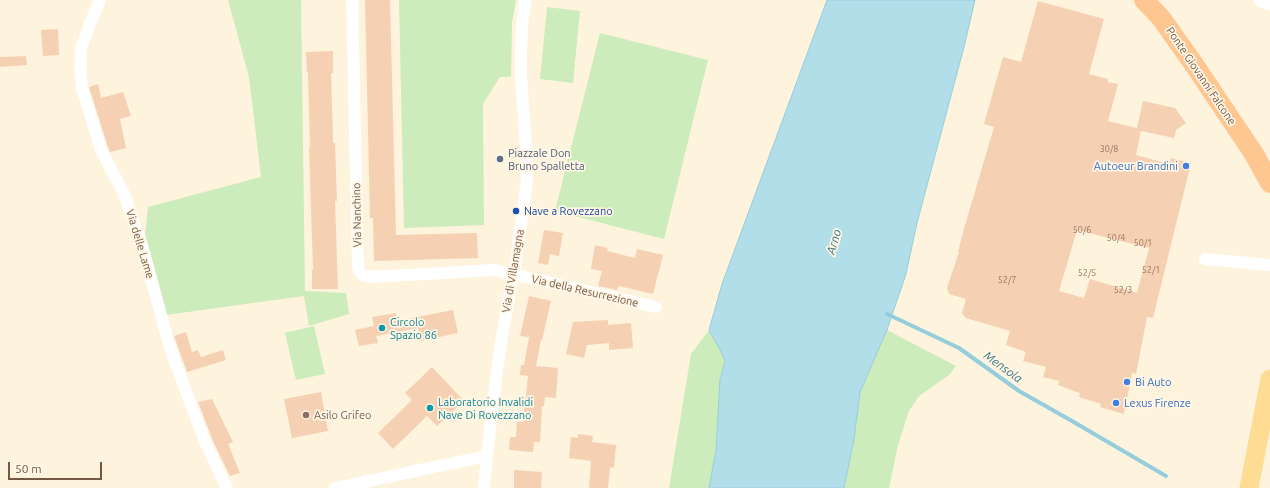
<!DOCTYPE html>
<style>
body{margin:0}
#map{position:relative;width:1270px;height:488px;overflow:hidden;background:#fef3dd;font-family:Ubuntu,sans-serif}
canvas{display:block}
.scale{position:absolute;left:8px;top:462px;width:94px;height:18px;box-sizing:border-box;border:2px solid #755844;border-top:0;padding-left:5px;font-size:12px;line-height:14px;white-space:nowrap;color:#755844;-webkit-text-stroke:3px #fff6e5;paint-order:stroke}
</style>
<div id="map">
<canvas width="1270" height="488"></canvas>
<div class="scale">50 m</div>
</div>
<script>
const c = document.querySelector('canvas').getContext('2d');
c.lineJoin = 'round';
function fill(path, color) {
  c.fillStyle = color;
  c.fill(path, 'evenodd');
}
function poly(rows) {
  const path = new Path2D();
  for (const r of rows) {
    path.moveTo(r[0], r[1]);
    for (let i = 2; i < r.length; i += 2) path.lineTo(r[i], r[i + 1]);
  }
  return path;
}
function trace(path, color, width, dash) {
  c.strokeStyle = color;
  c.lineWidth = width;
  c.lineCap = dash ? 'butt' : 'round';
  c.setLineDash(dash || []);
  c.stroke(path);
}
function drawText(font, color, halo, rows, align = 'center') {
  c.font = font + ' Ubuntu,sans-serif';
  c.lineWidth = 3.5;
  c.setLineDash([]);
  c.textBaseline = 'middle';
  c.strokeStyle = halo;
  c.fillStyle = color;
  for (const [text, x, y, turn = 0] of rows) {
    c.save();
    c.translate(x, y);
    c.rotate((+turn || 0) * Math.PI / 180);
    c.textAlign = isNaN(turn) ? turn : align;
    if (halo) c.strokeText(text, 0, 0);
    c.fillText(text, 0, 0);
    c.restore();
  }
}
const green = poly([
 [228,0,301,0,305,291,346,293,349,314,309,326,304,296,166,315,145,236,148,207,261,177,249,77],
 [399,0,516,0,512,23,511,77,500,77,483,104,484,225,404,228],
 [547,7,580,11,573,83,540,79],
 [600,33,708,60,664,239,555,211],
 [314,326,325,374,296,380,285,333],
 [709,330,720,350,725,361,720,380,716,450,709,488,669,488,691,354],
 [887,330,956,366,949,375,919,396,909,411,898,445,889,488,844,488,854,439,860,392]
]);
const water = poly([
 [827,0,975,0,964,47,917,223,906,274,887,330,860,392,854,439,844,488,709,488,716,450,720,380,725,361,720,350,709,330,722,284,827,0]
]);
const stream = poly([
 [887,314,959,348,1019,391,1072,421,1166,476]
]);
const building = poly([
 [365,0,390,0,396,235,477,233,478,258,374,261,373,218,370,218],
 [1038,1,1104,19,1089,74,1108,79,1108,82,1118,84,1108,121,1137,128,1143,101,1175,108,1186,123,1176,130,1174,138,1141,131,1136,155,1169,164,1171,158,1191,163,1153,318,1147,317,1136,374,1132,373,1124,414,1100,407,1101,404,1079,397,1080,393,1058,385,1059,381,1043,377,1046,367,1023,361,1026,352,1006,345,1010,331,966,318,962,313,966,299,949,294,947,288,959,252,958,252,964,229,994,127,984,124,1003,57,1021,62],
 [1077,230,1149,248,1137,293,1090,279,1084,298,1059,291],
 [58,29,59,55,43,56,41,30],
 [333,51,333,73,331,73,333,137,333,143,335,143,337,201,335,201,338,289,312,289,312,270,313,270,309,147,310,147,308,72,307,72,306,52],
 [26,56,27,65,0,67,0,57],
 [98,84,101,98,123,92,131,116,120,119,126,148,110,152,108,147,89,87],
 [544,230,563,233,559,256,550,254,548,265,538,263],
 [595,245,608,248,607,251,635,258,637,249,663,255,653,294,619,286,617,290,598,286,602,271,591,269],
 [529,296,551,301,542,340,541,340,536,366,558,368,556,398,545,397,544,406,542,406,540,442,534,442,533,452,509,450,510,437,516,437,517,422,523,422,528,376,520,375,521,365,524,365,529,337,520,336],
 [453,310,458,333,420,341,418,328,376,336,378,343,359,346,355,330,374,326,372,317,396,313,397,321],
 [608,320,608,325,631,323,633,348,609,350,609,343,587,345,584,358,566,354,573,322],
 [186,332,192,352,198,350,201,357,223,350,226,360,187,372,174,336],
 [432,367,464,401,437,426,427,416,393,449,378,433,412,400,405,393],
 [321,392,328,431,292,438,284,399],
 [212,399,233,442,228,444,240,473,230,476,213,441,198,402],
 [578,434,593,436,592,442,616,445,614,468,610,467,608,488,589,488,591,461,569,458,571,437,578,438],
 [514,470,542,472,541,488,514,488]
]);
const minor = poly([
 [100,0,90,24,81,48,80,65,82,88,101,150,125,196,142,245,170,348,193,410,206,444,227,488],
 [352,0,358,266,359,271,362,275,372,277,495,270,656,307],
 [1205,259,1270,265],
 [335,488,487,456],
 [484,488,487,456,495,387,502,336,517,254,527,180,526,149,521,75,521,53,522,25,525,0]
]);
const tertiary = poly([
 [1261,0,1270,3]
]);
const primary = poly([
 [1249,488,1270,379]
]);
const trunk = poly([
 [1144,0,1161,18,1193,63,1254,154,1270,183]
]);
const markers = [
 [500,159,4,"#5c6f8a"],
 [1186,166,4,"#3f7fe0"],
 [516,211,4,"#1a4fb4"],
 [382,328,4,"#0f9aa8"],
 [1127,382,4,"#3f7fe0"],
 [1116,403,4,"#3f7fe0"],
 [430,408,4,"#0f9aa8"],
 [306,415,4,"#8d6e63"]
];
const numberNames = [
 ["30/8",1109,149],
 ["50/6",1082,230],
 ["50/4",1116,238],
 ["50/1",1143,243],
 ["52/1",1151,270],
 ["52/5",1087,273],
 ["52/7",1007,280],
 ["52/3",1123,290]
];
const streetNames = [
 ["Ponte Giovanni Falcone",1201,76,56],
 ["Via Nanchino",357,215,-91],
 ["Via delle Lame",140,244,73],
 ["Via di Villamagna",513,271,-80],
 ["Via della Resurrezione",585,291,13]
];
const serviceNames = [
 ["Piazzale Don",508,153],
 ["Bruno Spalletta",508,166]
];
const shopNames = [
 ["Autoeur Brandini",1178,166,"right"],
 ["Bi Auto",1135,382],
 ["Lexus Firenze",1124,403]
];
const transitNames = [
 ["Nave a Rovezzano",524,211]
];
const cultureNames = [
 ["Circolo",390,322],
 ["Spazio 86",390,335],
 ["Laboratorio Invalidi",438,402],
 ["Nave Di Rovezzano",438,415]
];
const educationNames = [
 ["Asilo Grifeo",314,415]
];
const waterNames = [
 ["Arno",834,242,-74],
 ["Mensola",1003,367,36]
];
fill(green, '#cdecbb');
fill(water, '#b1dee8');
trace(water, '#96cddb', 1);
trace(stream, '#96cddb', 4);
fill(building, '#f6d0b3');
trace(minor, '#fff', 12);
trace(tertiary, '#fff', 15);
trace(primary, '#ffdc93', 19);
trace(trunk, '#fec690', 20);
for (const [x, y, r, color] of markers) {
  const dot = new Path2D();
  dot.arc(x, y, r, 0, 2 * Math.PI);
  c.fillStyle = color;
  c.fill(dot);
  trace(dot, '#fff6e5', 1.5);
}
drawText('9px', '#957660', null, numberNames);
drawText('11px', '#755844', '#fff6e5', streetNames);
drawText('11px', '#4e5e75', '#fff6e5', serviceNames, 'left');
drawText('11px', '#366cbe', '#fff6e5', shopNames, 'left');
drawText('11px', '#164399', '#fff6e5', transitNames, 'left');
drawText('11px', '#0d838f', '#fff6e5', cultureNames, 'left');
drawText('11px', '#785e54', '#fff6e5', educationNames, 'left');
drawText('italic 12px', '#3a7483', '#fff6e5', waterNames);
</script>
